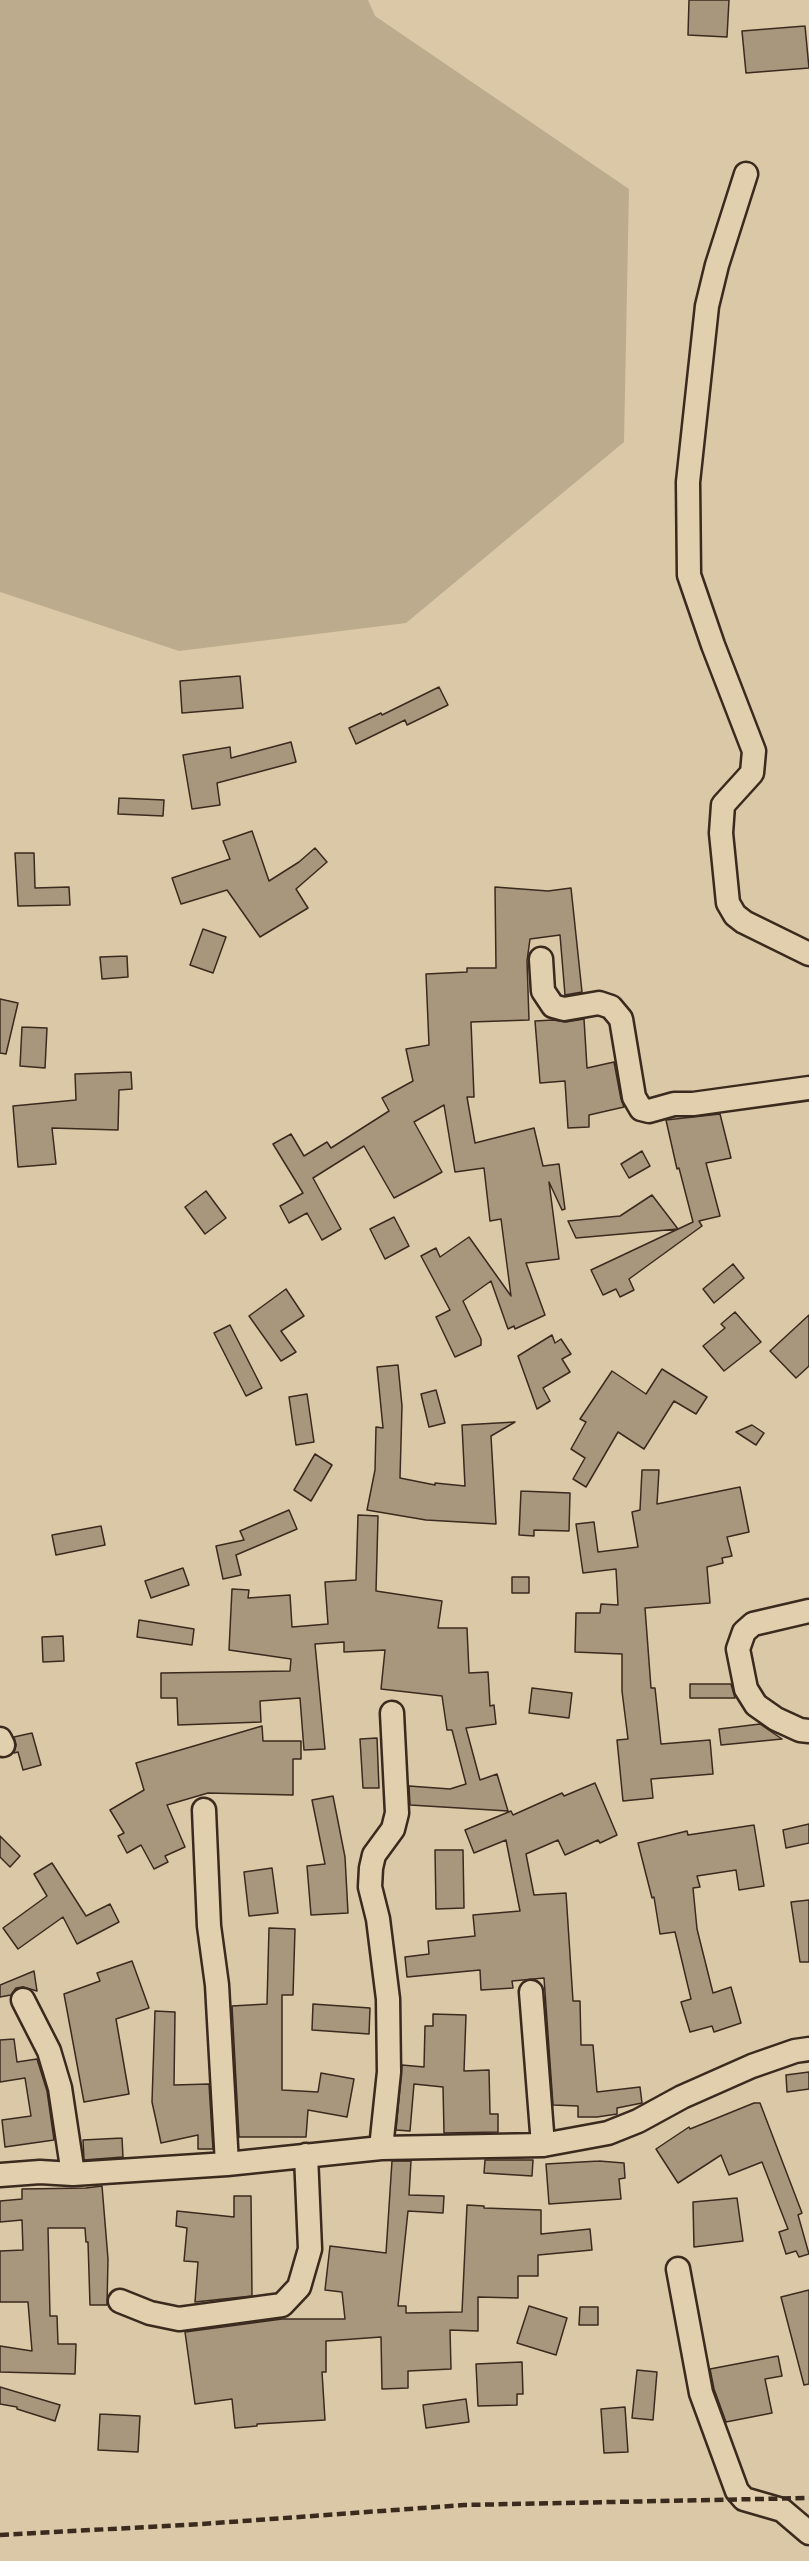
<!DOCTYPE html>
<style>
body{margin:0}
canvas{display:block;background:#dac8a7}
</style>
<canvas width="809" height="2561"></canvas>
<script>
const c = document.querySelector('canvas').getContext('2d');
c.lineJoin = 'round';
function fill(path, color) {
  c.fillStyle = color;
  c.fill(path, 'evenodd');
}
function poly(rows) {
  const path = new Path2D();
  for (const r of rows) {
    path.moveTo(r[0], r[1]);
    for (let i = 2; i < r.length; i += 2) path.lineTo(r[i], r[i + 1]);
  }
  return path;
}
function trace(path, color, width, dash) {
  c.strokeStyle = color;
  c.lineWidth = width;
  c.lineCap = dash ? 'butt' : 'round';
  c.setLineDash(dash || []);
  c.stroke(path);
}
const green = poly([
 [0,0,368,0,375,16,629,189,624,442,406,623,179,651,0,592]
]);
const building = poly([
 [689,0,729,0,727,37,688,35,689,0],
 [805,26,809,68,746,73,742,31,805,26],
 [240,676,243,708,182,713,180,681,240,676],
 [439,687,448,705,407,725,405,720,356,744,349,728,381,713,382,715,439,687],
 [291,742,296,762,217,783,220,805,192,809,183,755,230,747,231,758,291,742],
 [119,798,164,800,163,816,118,814,119,798],
 [252,831,269,881,299,862,315,848,327,862,296,889,308,908,260,937,227,890,181,904,172,878,230,859,223,841,252,831],
 [15,853,34,853,35,888,69,887,70,905,18,906,15,853],
 [495,887,548,891,571,888,582,992,565,995,560,935,530,939,527,961,529,1020,471,1022,474,1097,467,1097,475,1143,534,1128,543,1166,559,1164,565,1209,562,1210,549,1182,559,1259,526,1263,545,1315,515,1329,514,1326,508,1329,491,1281,463,1301,481,1339,481,1345,455,1357,436,1317,450,1310,421,1256,436,1248,440,1257,469,1237,511,1296,501,1219,490,1221,484,1168,455,1172,444,1105,414,1122,442,1172,426,1181,394,1198,364,1146,313,1178,341,1229,322,1240,307,1213,289,1223,280,1206,303,1193,273,1144,291,1134,304,1156,327,1142,331,1148,389,1111,382,1098,413,1081,406,1049,429,1045,426,974,467,972,467,968,496,968,495,887],
 [203,929,226,937,213,973,190,965,203,929],
 [127,956,128,977,102,979,100,957,127,956],
 [0,999,18,1003,6,1054,0,1053,0,999],
 [584,1019,587,1068,614,1062,621,1099,624,1107,589,1115,589,1127,568,1128,565,1081,540,1083,535,1021,553,1020,566,1022,584,1019],
 [22,1027,47,1028,45,1068,20,1066,22,1027],
 [131,1072,132,1089,119,1090,118,1130,52,1128,56,1164,18,1167,13,1106,76,1100,75,1074,131,1072],
 [720,1114,731,1158,706,1163,720,1216,699,1221,702,1226,629,1279,634,1290,620,1297,616,1289,603,1295,591,1270,693,1222,679,1168,677,1169,666,1120,720,1114],
 [642,1151,650,1166,629,1178,621,1164,642,1151],
 [206,1191,226,1218,205,1234,185,1207,206,1191],
 [652,1195,678,1229,576,1238,568,1221,620,1216,652,1195],
 [394,1217,409,1246,385,1259,370,1229,394,1217],
 [733,1264,744,1278,714,1303,703,1289,733,1264],
 [286,1289,304,1316,281,1331,296,1352,281,1361,249,1316,286,1289],
 [735,1312,761,1342,724,1371,703,1346,725,1328,721,1324,735,1312],
 [809,1315,809,1366,796,1378,770,1351,809,1315],
 [230,1325,262,1388,246,1396,214,1333,230,1325],
 [552,1335,555,1343,561,1339,571,1354,562,1359,570,1372,543,1388,550,1401,537,1409,518,1356,552,1335],
 [398,1365,402,1406,400,1478,435,1485,435,1483,465,1486,462,1425,515,1422,491,1436,496,1524,426,1520,367,1510,375,1470,376,1427,383,1428,377,1367,398,1365],
 [662,1369,707,1397,696,1414,674,1401,644,1449,618,1432,586,1487,573,1479,585,1458,571,1449,586,1422,580,1419,612,1371,646,1394,662,1369],
 [436,1390,445,1423,429,1427,421,1394,436,1390],
 [307,1394,314,1442,296,1445,289,1397,307,1394],
 [752,1425,764,1433,756,1445,736,1432,752,1425],
 [315,1454,332,1465,311,1501,294,1490,315,1454],
 [642,1470,659,1470,657,1504,740,1487,749,1532,727,1537,732,1556,722,1558,723,1563,707,1567,710,1603,645,1608,651,1688,655,1688,661,1744,710,1740,713,1774,651,1779,653,1798,623,1801,617,1740,628,1739,622,1691,622,1654,575,1652,576,1613,600,1613,601,1604,618,1605,616,1569,583,1573,576,1524,594,1522,598,1552,638,1547,632,1512,640,1510,642,1470],
 [521,1491,570,1493,569,1531,534,1530,534,1536,519,1535,521,1491],
 [289,1510,297,1529,236,1555,241,1575,223,1579,216,1546,244,1540,240,1531,289,1510],
 [358,1515,378,1516,376,1591,442,1601,438,1628,467,1628,469,1673,488,1672,490,1706,494,1705,496,1724,466,1728,480,1780,497,1774,508,1811,410,1805,409,1786,450,1789,466,1784,452,1730,447,1730,442,1696,381,1689,385,1650,344,1652,344,1642,315,1644,325,1749,304,1750,300,1698,260,1701,261,1722,178,1725,177,1698,161,1698,161,1673,290,1671,291,1659,229,1650,232,1589,249,1590,248,1598,290,1595,292,1627,328,1624,325,1582,356,1580,358,1515],
 [101,1526,105,1545,56,1555,52,1535,101,1526],
 [183,1568,189,1585,151,1598,145,1581,183,1568],
 [512,1577,529,1577,529,1593,512,1593,512,1577],
 [139,1620,194,1629,192,1645,137,1637,139,1620],
 [63,1636,64,1661,43,1662,42,1637,63,1636],
 [690,1684,731,1684,735,1698,690,1698,690,1684],
 [532,1688,572,1693,569,1718,529,1713,532,1688],
 [760,1724,782,1739,721,1745,719,1729,760,1724],
 [262,1726,263,1741,301,1741,301,1759,293,1759,293,1795,208,1793,167,1805,185,1847,165,1856,168,1862,154,1869,141,1845,127,1853,118,1836,124,1833,110,1810,144,1790,136,1763,262,1726],
 [32,1733,41,1765,23,1770,18,1752,14,1753,16,1745,14,1737,32,1733],
 [377,1738,379,1788,363,1788,360,1739,377,1738],
 [595,1783,617,1835,600,1843,598,1840,565,1855,558,1840,526,1854,534,1895,566,1893,573,2001,580,2001,581,2045,593,2045,597,2092,640,2087,642,2103,617,2108,617,2114,597,2117,578,2117,578,2106,553,2105,544,1978,512,1981,513,1988,481,1990,480,1970,407,1977,405,1957,429,1954,428,1941,475,1936,473,1915,520,1911,506,1840,474,1853,465,1830,511,1811,513,1815,562,1793,564,1796,595,1783],
 [333,1796,345,1857,348,1913,311,1915,307,1866,325,1864,312,1800,333,1796],
 [809,1824,809,1843,786,1848,783,1830,809,1824],
 [754,1825,764,1886,739,1890,736,1870,697,1876,700,1887,693,1888,697,1929,713,1993,731,1987,741,2023,714,2032,712,2026,690,2032,681,2002,691,1999,675,1932,660,1934,654,1897,652,1898,638,1843,687,1831,688,1835,754,1825],
 [0,1836,20,1856,10,1867,0,1857,0,1836],
 [435,1850,463,1850,464,1908,436,1909,435,1850],
 [52,1863,86,1916,110,1904,119,1922,77,1944,63,1917,18,1949,3,1928,47,1896,34,1874,52,1863],
 [272,1868,278,1913,249,1916,244,1872,272,1868],
 [809,1900,809,1962,800,1962,791,1902,809,1900],
 [269,1928,295,1929,293,1995,282,1995,282,2090,318,2092,321,2073,354,2079,347,2117,308,2110,306,2137,239,2137,232,2006,267,2004,269,1928],
 [132,1961,149,2008,116,2019,129,2094,84,2102,64,1994,100,1981,97,1973,132,1961],
 [34,1971,37,1991,23,1987,16,1988,11,1995,0,1997,0,1985,34,1971],
 [313,2004,370,2008,369,2034,312,2030,313,2004],
 [155,2011,175,2012,174,2085,209,2084,213,2149,198,2149,198,2135,161,2143,152,2102,155,2011],
 [433,2014,466,2015,464,2071,489,2070,490,2114,498,2114,498,2132,444,2133,443,2087,414,2084,410,2131,396,2130,402,2065,424,2067,425,2026,433,2026,433,2014],
 [14,2039,17,2062,37,2059,47,2091,54,2140,5,2147,2,2120,31,2116,25,2078,0,2082,0,2040,14,2039],
 [809,2072,809,2089,787,2092,786,2075,809,2072],
 [754,2103,760,2103,802,2213,798,2215,809,2254,799,2257,796,2251,786,2254,779,2232,788,2229,762,2162,729,2175,721,2155,678,2183,656,2149,689,2127,690,2129,754,2103],
 [122,2138,123,2157,84,2160,83,2140,122,2138],
 [485,2160,533,2160,532,2176,484,2173,485,2160],
 [392,2161,411,2161,409,2195,444,2196,443,2213,408,2211,398,2306,406,2306,406,2313,462,2312,467,2205,484,2206,484,2208,541,2210,541,2234,590,2229,592,2250,538,2255,538,2276,518,2276,518,2298,478,2297,478,2331,450,2330,451,2369,408,2371,408,2388,382,2389,381,2337,326,2341,326,2372,322,2372,325,2420,257,2424,257,2426,235,2428,232,2399,195,2404,185,2332,282,2319,345,2319,342,2292,325,2290,330,2246,386,2253,392,2161],
 [599,2161,624,2163,625,2178,619,2179,621,2199,549,2204,546,2164,599,2161],
 [102,2186,108,2259,107,2305,90,2305,88,2242,86,2242,85,2228,48,2228,50,2316,57,2316,58,2344,76,2344,75,2374,0,2372,0,2346,32,2351,28,2302,0,2302,0,2251,23,2250,22,2220,0,2222,0,2201,22,2199,22,2189,86,2188,102,2186],
 [234,2196,251,2196,252,2296,195,2302,198,2262,184,2261,187,2228,176,2226,177,2211,234,2217,234,2196],
 [737,2198,743,2241,694,2247,693,2202,737,2198],
 [809,2290,809,2384,804,2385,781,2297,809,2290],
 [529,2306,567,2318,556,2355,517,2343,529,2306],
 [580,2307,598,2307,598,2325,579,2325,580,2307],
 [778,2356,782,2376,765,2379,772,2413,726,2422,714,2389,710,2369,778,2356],
 [522,2362,523,2394,517,2394,517,2405,478,2406,476,2364,522,2362],
 [637,2370,657,2372,653,2420,632,2418,637,2370],
 [0,2387,60,2405,55,2421,17,2409,17,2407,0,2404,0,2387],
 [466,2399,469,2422,426,2428,423,2405,466,2399],
 [625,2407,628,2452,604,2453,601,2409,625,2407],
 [100,2414,140,2416,138,2452,98,2450,100,2414]
]);
const minor = poly([
 [746,174,717,265,707,306,688,482,689,575,713,645,754,751,752,773,723,805,721,833,728,903,735,915,744,922,809,954],
 [541,959,543,991,553,1006,564,1009,599,1003,611,1007,621,1019,634,1097,641,1109,649,1111,674,1104,693,1104,809,1088],
 [809,1611,753,1624,744,1632,738,1649,746,1689,756,1705,776,1719,800,1730,809,1731],
 [0,1739,3,1745],
 [204,1810,209,1926,217,1985,227,2164],
 [531,1992,543,2145],
 [23,2000,49,2051,60,2088,73,2174],
 [381,2148,389,2072,388,1999,378,1919,370,1887,371,1868,374,1855,393,1829,397,1813,392,1713],
 [0,2175,40,2172,73,2174,227,2164,381,2148,543,2145,608,2133,638,2121,682,2097,752,2066,795,2051,809,2049],
 [678,2269,701,2393,737,2491,744,2499,782,2510,809,2533],
 [120,2301,150,2313,179,2319,282,2305,299,2287,310,2249,306,2155]
]);
const rail = poly([
 [0,2535,202,2524,464,2505,809,2498]
]);
fill(green, '#bdab8e');
fill(building, '#a9977d');
trace(building, '#3b2a1e', 1.5);
trace(minor, '#3b2a1e', 27);
trace(minor, '#e1cfad', 22);
trace(rail, '#3b2a1e', 4.5, [9, 4.5]);
</script>
